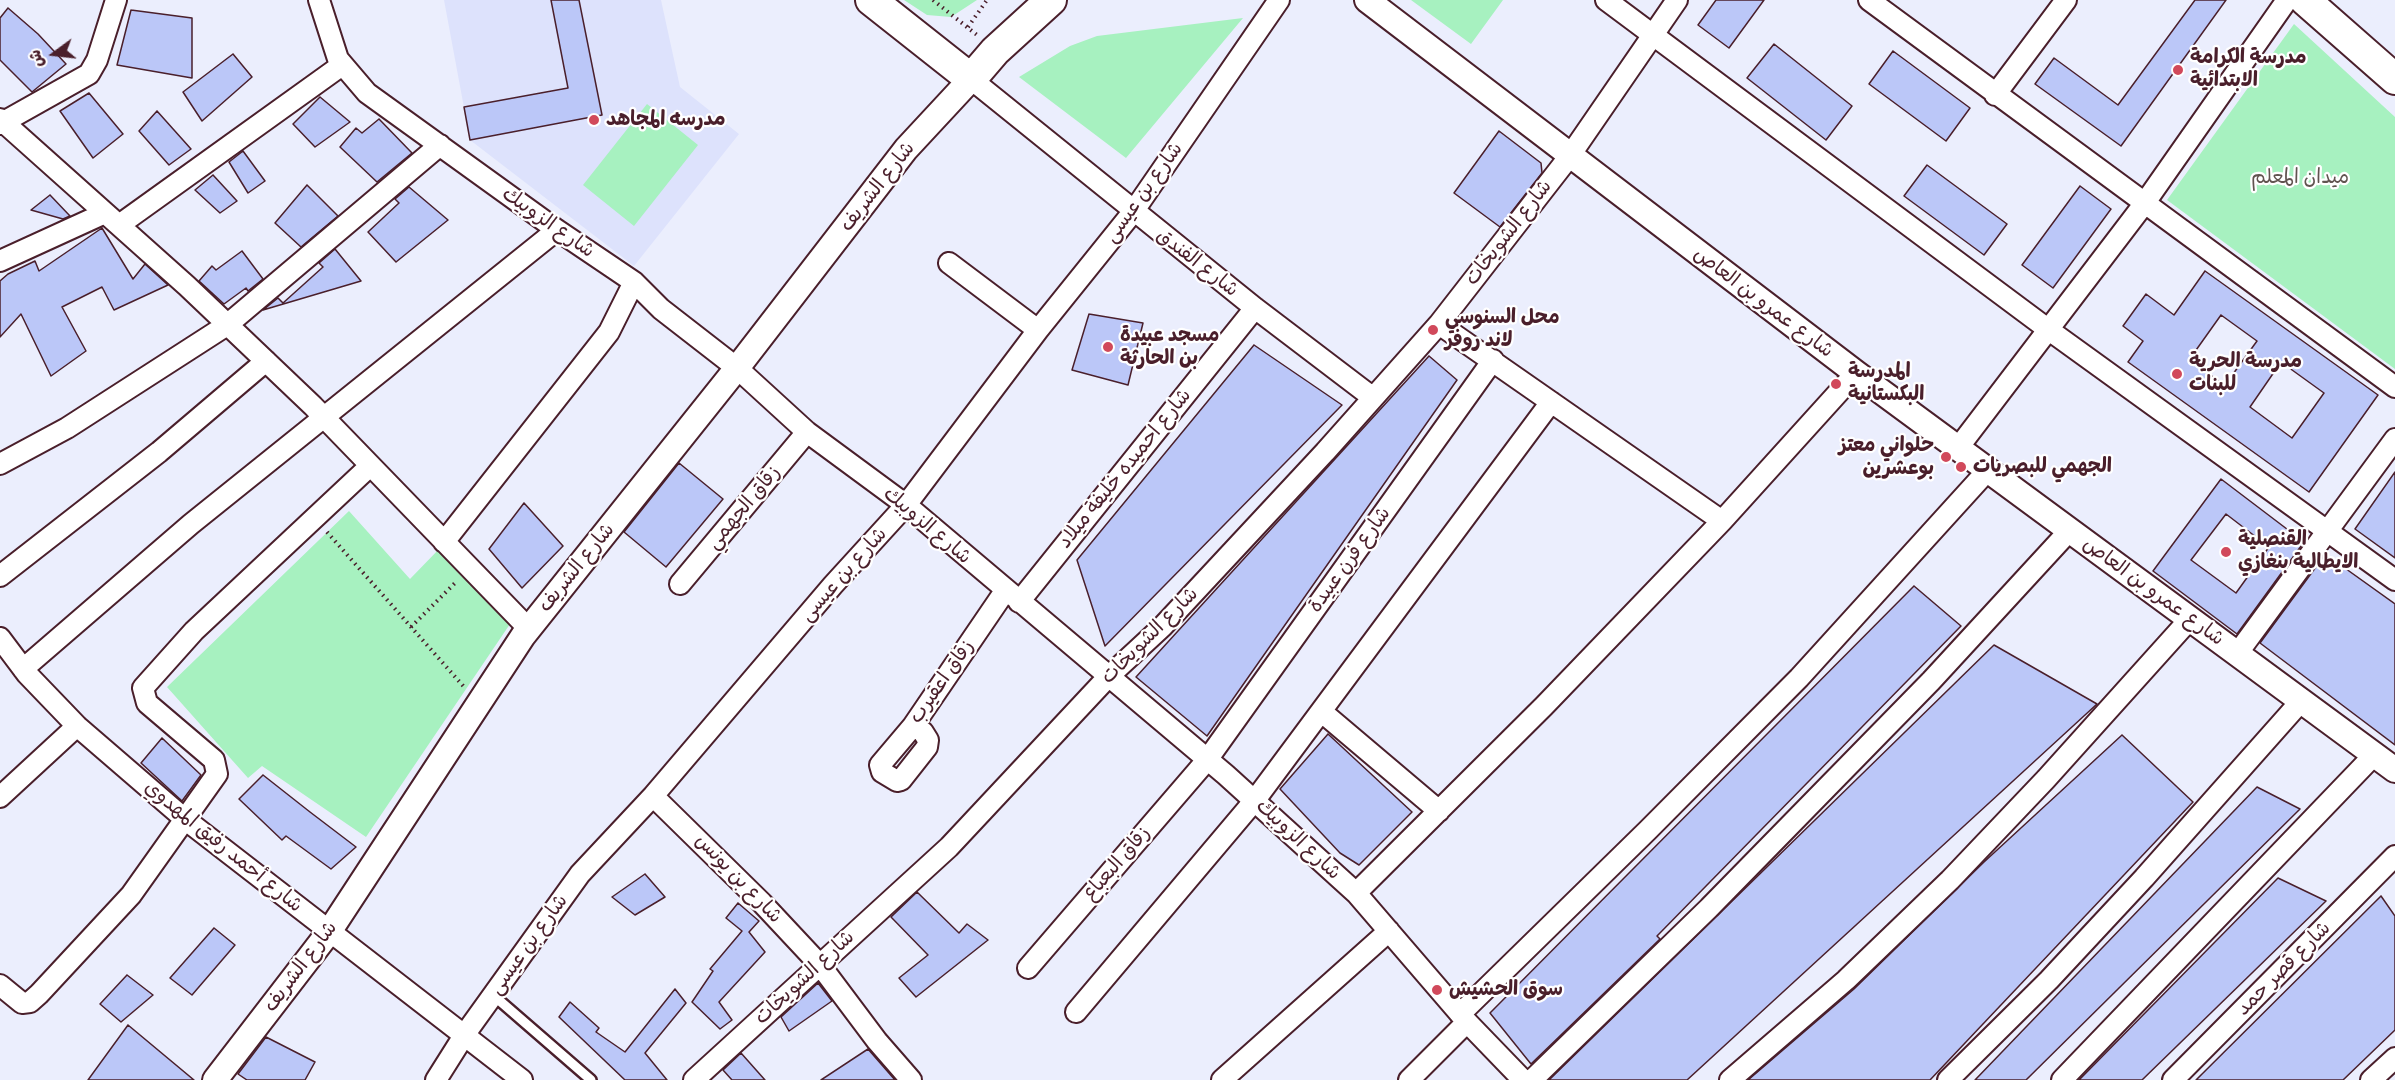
<!DOCTYPE html>
<meta charset="utf-8">
<style>
body{margin:0}
#map{position:relative;width:2395px;height:1080px;overflow:hidden;background:#ebeefd;font-family:Itim,"Playpen Sans Arabic",sans-serif}
canvas{display:block}
.north{position:absolute;left:24px;top:24px;width:60px;height:60px;-webkit-text-stroke:4px #fff;paint-order:stroke;rotate:255deg;font-size:16px;font-weight:700;line-height:24px;text-align:center;color:#4a1f2b}
.north::after{content:'';display:block;margin:auto;width:21px;height:27px;background:#4a1f2b;clip-path:polygon(50% 0,100% 100%,50% 72%,0 100%)}
</style>
<div id="map">
<canvas width="2395" height="1080"></canvas>
<div class="north">ش</div>
</div>
<script>
const c = document.querySelector('canvas').getContext('2d');
c.lineJoin = 'round';
function fill(path, color) {
  c.fillStyle = color;
  c.fill(path, 'evenodd');
}
function poly(rows) {
  const path = new Path2D();
  for (const r of rows) {
    path.moveTo(r[0], r[1]);
    for (let i = 2; i < r.length; i += 2) path.lineTo(r[i], r[i + 1]);
  }
  return path;
}
function trace(path, color, width, dash) {
  c.strokeStyle = color;
  c.lineWidth = width;
  c.lineCap = dash ? 'butt' : 'round';
  c.setLineDash(dash || []);
  c.stroke(path);
}
function drawText(font, color, halo, rows, align = 'center') {
  c.font = font + ' Itim,"Playpen Sans Arabic",sans-serif';
  c.lineWidth = 4.5;
  c.setLineDash([]);
  c.textBaseline = 'middle';
  c.strokeStyle = halo;
  c.fillStyle = color;
  for (const [text, x, y, turn = 0] of rows) {
    c.save();
    c.translate(x, y);
    c.rotate((+turn || 0) * Math.PI / 180);
    c.textAlign = isNaN(turn) ? turn : align;
    if (halo) c.strokeText(text, 0, 0);
    c.fillText(text, 0, 0);
    c.restore();
  }
}
const built = poly([
 [444,0,661,0,680,87,739,134,634,266,470,140]
]);
const green = poly([
 [904,0,977,0,951,17,927,15],
 [1411,0,1503,0,1471,44],
 [1243,18,1126,158,1019,77,1070,46,1097,36],
 [2294,24,2395,117,2395,369,2167,200],
 [647,104,698,145,634,226,583,185],
 [349,511,410,579,440,548,510,624,366,837,262,766,248,778,167,687]
]);
const building = poly([
 [551,0,579,0,602,115,470,140,464,107,568,88,551,0],
 [1716,0,1764,0,1729,48,1698,25,1716,0],
 [2195,0,2226,0,2121,146,2035,84,2054,58,2118,105,2195,0],
 [8,8,38,34,66,64,32,92,0,60,0,18,8,8],
 [131,10,192,18,192,78,117,65,131,10],
 [1774,44,1852,106,1826,140,1747,78,1774,44],
 [1893,51,1970,108,1946,141,1869,84,1893,51],
 [233,54,252,77,202,121,183,92,233,54],
 [89,93,123,134,93,158,60,111,89,93],
 [320,97,350,122,315,147,293,124,320,97],
 [157,111,191,149,169,165,139,131,157,111],
 [379,119,412,153,377,182,340,147,356,128,362,133,379,119],
 [1499,131,1541,163,1542,173,1500,227,1454,193,1499,131],
 [243,151,265,181,248,193,229,162,243,151],
 [1927,165,2007,224,1984,255,1904,196,1927,165],
 [213,175,237,201,220,213,195,190,213,175],
 [307,185,338,216,301,247,275,223,307,185],
 [2080,186,2111,209,2053,288,2022,265,2080,186],
 [409,187,448,220,396,262,368,232,399,203,395,199,409,187],
 [50,195,70,216,63,219,31,210,50,195],
 [102,228,133,279,145,264,168,285,114,310,102,287,62,307,86,351,51,376,21,314,0,337,0,281,8,274,35,261,39,271,102,228],
 [335,249,361,281,263,310,278,298,283,303,323,267,319,263,335,249],
 [242,251,263,279,248,291,246,288,224,304,199,281,212,266,216,270,242,251],
 [2205,271,2378,395,2309,492,2128,362,2143,341,2123,326,2146,294,2174,315,2205,271],
 [2221,315,2257,341,2225,385,2189,360,2221,315],
 [2281,362,2324,393,2292,438,2250,407,2281,362],
 [1089,314,1143,323,1128,385,1072,370,1089,314],
 [1254,345,1342,405,1105,646,1077,560,1254,345],
 [1429,356,1457,380,1207,736,1136,677,1429,356],
 [679,463,723,499,666,567,624,532,679,463],
 [2395,472,2395,558,2355,529,2395,472],
 [2221,479,2304,542,2237,634,2153,571,2221,479],
 [2226,514,2269,547,2236,593,2191,560,2226,514],
 [524,503,563,546,522,588,489,549,524,503],
 [2324,556,2326,558,2328,556,2395,604,2395,745,2260,643,2324,556],
 [1914,586,1961,626,1657,936,1660,939,1531,1064,1490,1013,1914,586],
 [1994,645,2097,704,1687,1080,1549,1080,1994,645],
 [1328,734,1412,812,1359,865,1340,853,1280,789,1328,734],
 [2122,735,2193,802,1930,1080,1748,1080,1854,989,1984,862,2122,735],
 [162,738,201,775,182,801,141,763,162,738],
 [263,775,310,812,356,847,331,869,286,836,282,840,239,799,263,775],
 [2257,787,2300,809,2026,1080,1975,1080,2257,787],
 [645,874,665,897,635,915,612,897,645,874],
 [2278,878,2326,901,2142,1080,2079,1080,2278,878],
 [917,892,959,933,967,924,988,940,916,997,899,978,928,955,891,917,917,892],
 [2381,896,2395,916,2395,1030,2343,1080,2196,1080,2381,896],
 [738,903,759,921,749,932,765,952,719,1002,732,1020,720,1029,692,1002,713,971,710,969,742,931,726,918,738,903],
 [214,928,235,945,192,995,170,978,214,928],
 [127,975,153,995,121,1022,100,1004,127,975],
 [818,983,832,1001,789,1031,781,1017,818,983],
 [675,989,686,1003,645,1053,667,1080,625,1080,559,1017,570,1002,599,1028,596,1032,625,1052,675,989],
 [128,1025,194,1080,88,1080,128,1025],
 [266,1037,315,1062,305,1080,247,1080,238,1074,266,1037],
 [868,1049,895,1080,821,1080,868,1049],
 [741,1053,765,1080,732,1080,723,1070,741,1053]
]);
const path = poly([
 [933,0,977,35],
 [968,27,987,0],
 [327,532,465,688],
 [411,627,457,581]
]);
const service = poly([
 [493,995,591,1080]
]);
const minor = poly([
 [319,0,338,59,367,93,557,230,634,282,661,309,737,368,807,432,906,505,1226,775,1356,893,1467,1022,1523,1080],
 [1606,0,2049,330,2395,580],
 [1869,0,2395,387],
 [971,79,1255,308,1372,397],
 [1995,95,2066,0],
 [0,119,187,286,313,406,529,629],
 [0,124,89,74,97,60,116,0],
 [119,225,342,65],
 [0,261,105,213],
 [949,263,1038,330],
 [1439,324,1722,521],
 [1958,448,2144,204,2287,0],
 [0,464,67,428,227,325,440,145],
 [444,542,609,332,634,282],
 [0,576,159,452,266,361],
 [680,584,807,432],
 [1019,602,1255,308],
 [0,638,27,674,77,726,186,820,522,1080],
 [2237,654,2395,439],
 [23,669,191,524,557,230],
 [1322,712,1439,811],
 [913,726,923,732,928,740,927,747,901,780,897,781,882,772,880,765,913,726,1005,591],
 [653,796,762,903,820,965,877,1041,911,1080],
 [0,797,77,726],
 [1356,893,1544,706,1722,521,1856,373],
 [1028,968,1207,760,1493,360],
 [0,985,22,1003,30,1002,39,994,131,895,217,774,214,760,147,703,143,688,194,631,370,466],
 [1076,1012,1255,800,1551,402],
 [1460,1014,1648,830,1799,678,1988,470],
 [436,1080,465,1034,580,874,653,796,833,585,906,505,1038,330,1133,212,1279,0],
 [694,1080,949,847,1108,677,1162,627,1325,452,1439,324,1569,157,1677,0],
 [1222,1080,1389,931],
 [1409,1080,1467,1022],
 [1532,1080,1709,908,1931,681,2070,530],
 [1730,1080,1846,980,1950,880,2046,779,2190,619],
 [1948,1080,2049,980,2144,878,2302,700],
 [2062,1080,2375,754],
 [2173,1080,2395,856],
 [2371,1080,2395,1058]
]);
const tertiary = poly([
 [1367,0,1856,373,2395,770],
 [215,1080,329,932,523,636,737,368,906,149,971,79]
]);
const primary = poly([
 [871,0,971,79,995,51,1051,0],
 [2305,0,2395,79]
]);
const markers = [
 [2178,70,6,"#d1495b"],
 [594,120,6,"#d1495b"],
 [1433,330,6,"#d1495b"],
 [1108,347,6,"#d1495b"],
 [2177,374,6,"#d1495b"],
 [1836,384,6,"#d1495b"],
 [1946,457,6,"#d1495b"],
 [1961,467,6,"#d1495b"],
 [2226,552,6,"#d1495b"],
 [1437,990,6,"#d1495b"]
];
const poiNames = [
 ["مدرسة الكرامة",2190,58],
 ["الابتدائية",2190,81],
 ["مدرسه المجاهد",606,120],
 ["محل السنوسي",1445,318],
 ["لاند روفر",1445,341],
 ["مسجد عبيدة",1120,336],
 ["بن الحارثة",1120,359],
 ["مدرسة الحرية",2189,362],
 ["للبنات",2189,385],
 ["المدرسة",1848,372],
 ["البكستانية",1848,395],
 ["حلواني معتز",1934,446,"right"],
 ["بوعشرين",1934,469,"right"],
 ["الجهمي للبصريات",1973,467],
 ["القنصلية",2238,540],
 ["الايطالية بنغازي",2238,563],
 ["سوق الحشيش",1449,990]
];
const parkNames = [
 ["ميدان المعلم",2300,178]
];
const streetNames = [
 ["شارع الشريف",878,187,-52],
 ["شارع بن عيسى",1144,193,-54],
 ["شارع الزوبيك",548,223,35],
 ["شارع الشويخات",1509,233,-52],
 ["شارع الفندق",1197,263,38],
 ["شارع عمرو بن العاص",1763,303,37],
 ["شارع احميده خليفة ميلاد",1125,469,-51],
 ["زقاق الجهمي",744,508,-50],
 ["شارع الزوبيك",927,526,40],
 ["شارع فرن عبيدة",1350,560,-54],
 ["شارع الشريف",577,568,-51],
 ["شارع بن عيسى",844,575,-48],
 ["شارع عمرو بن العاص",2153,592,36],
 ["شارع الشويخات",1150,636,-45],
 ["زقاق اعقيرب",942,682,-55],
 ["شارع الزوبيك",1298,840,43],
 ["شارع أحمد رفيق المهدوي",223,847,39],
 ["زقاق البعباع",1117,864,-49],
 ["شارع بن يونس",738,879,46],
 ["شارع بن عيسى",529,945,-54],
 ["شارع الشريف",301,967,-53],
 ["شارع قصر حمد",2284,969,-45],
 ["شارع الشويخات",805,978,-43]
];
fill(built, '#dde2fc');
fill(green, '#a7f1c0');
fill(building, '#bbc7f8');
trace(building, '#4a1f2b', 1.5);
trace(service, '#4a1f2b', 14);
trace(minor, '#4a1f2b', 24);
trace(tertiary, '#4a1f2b', 28);
trace(primary, '#4a1f2b', 34);
trace(path, '#4a1f2b', 4, [1.5, 4.5]);
trace(service, '#fff', 9);
trace(minor, '#fff', 20);
trace(tertiary, '#fff', 24);
trace(primary, '#fff', 30);
for (const [x, y, r, color] of markers) {
  const dot = new Path2D();
  dot.arc(x, y, r, 0, 2 * Math.PI);
  c.fillStyle = color;
  c.fill(dot);
  trace(dot, '#fff', 2);
}
drawText('bold 20px', '#4a1f2b', '#fff', poiNames, 'left');
drawText('20px', '#615450', '#fff', parkNames);
drawText('20px', '#4a1f2b', '#fff', streetNames);
</script>
